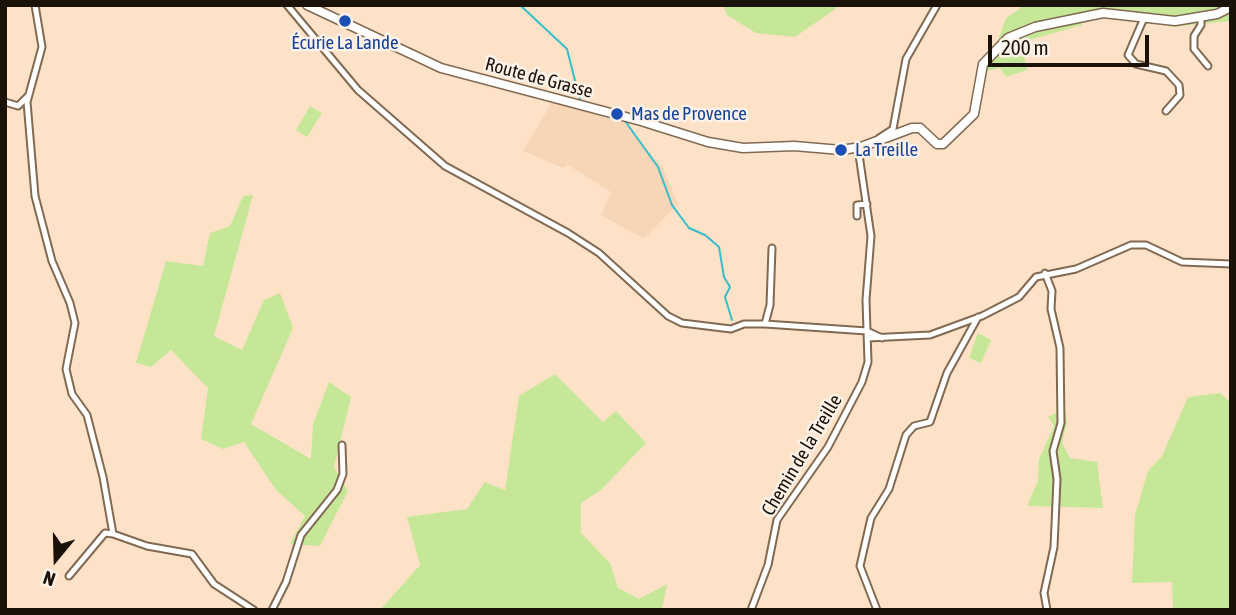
<!DOCTYPE html>
<meta charset="utf-8">
<style>
body{margin:0}
#map{position:relative;width:1236px;height:615px;overflow:hidden;background:#fde2c8;font-family:"Asap Condensed",sans-serif}
canvas{display:block}
.frame{position:absolute;inset:0;border:7px solid #1a1208;pointer-events:none}
.north{position:absolute;left:21px;top:524px;width:70px;height:70px;-webkit-text-stroke:5px #fdf2e8;paint-order:stroke;rotate:199deg;font-size:19px;font-weight:700;line-height:28px;text-align:center;color:#1a1208}
.north::after{content:'';display:block;margin:auto;width:24px;height:32px;background:#1a1208;clip-path:polygon(50% 0,100% 100%,50% 72%,0 100%)}
.scale{position:absolute;left:988px;top:35px;width:161px;height:32px;box-sizing:border-box;border:4px solid #1a1208;border-top:0;padding-left:9px;font-size:21px;line-height:24px;white-space:nowrap;color:#1a1208;-webkit-text-stroke:5px #fdf2e8;paint-order:stroke}
</style>
<div id="map">
<canvas width="1236" height="615"></canvas>
<div class="frame"></div>
<div class="north">N</div>
<div class="scale">200 m</div>
</div>
<script>
const c = document.querySelector('canvas').getContext('2d');
c.lineJoin = 'round';
function fill(path, color) {
  c.fillStyle = color;
  c.fill(path, 'evenodd');
}
function poly(rows) {
  const path = new Path2D();
  for (const r of rows) {
    path.moveTo(r[0], r[1]);
    for (let i = 2; i < r.length; i += 2) path.lineTo(r[i], r[i + 1]);
  }
  return path;
}
function trace(path, color, width, dash) {
  c.strokeStyle = color;
  c.lineWidth = width;
  c.lineCap = dash ? 'butt' : 'round';
  c.setLineDash(dash || []);
  c.stroke(path);
}
function drawText(font, color, halo, rows, align = 'center') {
  c.font = font + ' "Asap Condensed",sans-serif';
  c.lineWidth = 5;
  c.setLineDash([]);
  c.textBaseline = 'middle';
  c.strokeStyle = halo;
  c.fillStyle = color;
  for (const [text, x, y, turn = 0] of rows) {
    c.save();
    c.translate(x, y);
    c.rotate((+turn || 0) * Math.PI / 180);
    c.textAlign = isNaN(turn) ? turn : align;
    if (halo) c.strokeText(text, 0, 0);
    c.fillText(text, 0, 0);
    c.restore();
  }
}
const built = poly([
 [552,102,624,123,663,168,678,204,644,239,601,215,611,192,568,165,563,168,523,151]
]);
const green = poly([
 [723,5,841,5,795,37,756,33,727,15],
 [1025,5,1229,5,1231,21,1171,27,1147,16,1079,13,1082,25,1022,42,1027,70,1006,77,1000,68,987,71,1006,18],
 [310,106,322,113,307,137,296,130],
 [253,195,214,336,242,350,264,300,280,293,293,328,251,424,311,459,313,424,329,382,351,397,334,467,348,491,320,546,290,544,305,516,276,490,244,442,223,449,201,439,208,388,171,350,151,367,136,363,166,261,203,266,210,233,230,226,243,196],
 [978,333,991,340,981,363,969,358],
 [555,374,603,422,616,411,646,443,601,490,581,503,581,533,610,563,618,588,639,599,667,584,662,610,380,610,420,565,407,517,467,509,485,482,505,490,519,396],
 [1220,393,1231,403,1231,610,1173,610,1172,582,1132,583,1135,515,1148,471,1162,456,1188,397],
 [1065,408,1067,423,1062,443,1070,458,1097,462,1103,508,1027,506,1038,481,1039,459,1054,426,1048,417]
]);
const stream = poly([
 [520,5,567,49,580,100],
 [625,121,658,167,672,205,689,228,705,235,719,247,724,277,730,287,725,297,732,320]
]);
const street = poly([
 [35,5,42,47,27,102,35,196,52,261,70,303,75,323,66,369,72,394,87,415,103,477,113,534],
 [287,5,358,90,445,166,568,233,599,253,668,316,682,323,731,329,744,324,765,324,867,331,882,338],
 [1201,17,1201,25,1194,36,1194,49,1208,66],
 [1144,18,1128,55,1136,64,1166,71,1179,85,1180,95,1166,111],
 [5,102,18,106,28,96],
 [879,138,893,129,906,59,937,5],
 [857,216,857,205,867,204],
 [1045,273,1052,291,1051,309,1060,348,1061,423,1053,451,1057,479,1054,547,1044,593,1047,610],
 [765,324,770,305,772,248],
 [868,338,930,335,982,316,1019,297,1036,277,1076,269,1131,245,1146,245,1182,262,1231,264],
 [69,576,105,533,113,534,147,546,192,554,214,584,254,610],
 [272,610,286,582,301,535,337,490,343,474,342,445],
 [751,610,768,565,777,520,828,447,862,382,868,362,866,300,871,236,858,148],
 [877,610,860,566,871,518,889,489,906,435,914,426,930,422,947,373,978,317]
]);
const secondary = poly([
 [307,5,441,68,641,121,708,142,743,148,794,146,841,150,861,147,912,128,920,128,937,144,943,144,974,114,983,64,1008,38,1035,27,1103,13,1175,21,1217,14,1231,7]
]);
const markers = [
 [345,21,7,"#1a4fb4"],
 [617,114,7,"#1a4fb4"],
 [841,150,7,"#1a4fb4"]
];
const transitNames = [
 ["Écurie La Lande",345,43,"center"],
 ["Mas de Provence",631,114],
 ["La Treille",855,150]
];
const streetNames = [
 ["Route de Grasse",539,78,15],
 ["Chemin de la Treille",802,455,-59]
];
fill(built, '#f6d6b7');
fill(green, '#c5e797');
trace(stream, '#36becb', 2);
trace(street, '#816952', 9);
trace(secondary, '#816952', 11);
trace(street, '#fff', 5);
trace(secondary, '#fff', 8);
for (const [x, y, r, color] of markers) {
  const dot = new Path2D();
  dot.arc(x, y, r, 0, 2 * Math.PI);
  c.fillStyle = color;
  c.fill(dot);
  trace(dot, '#fdf2e8', 2.5);
}
drawText('19px', '#164399', '#fdf2e8', transitNames, 'left');
drawText('19px', '#1a1208', '#fdf2e8', streetNames);
</script>
